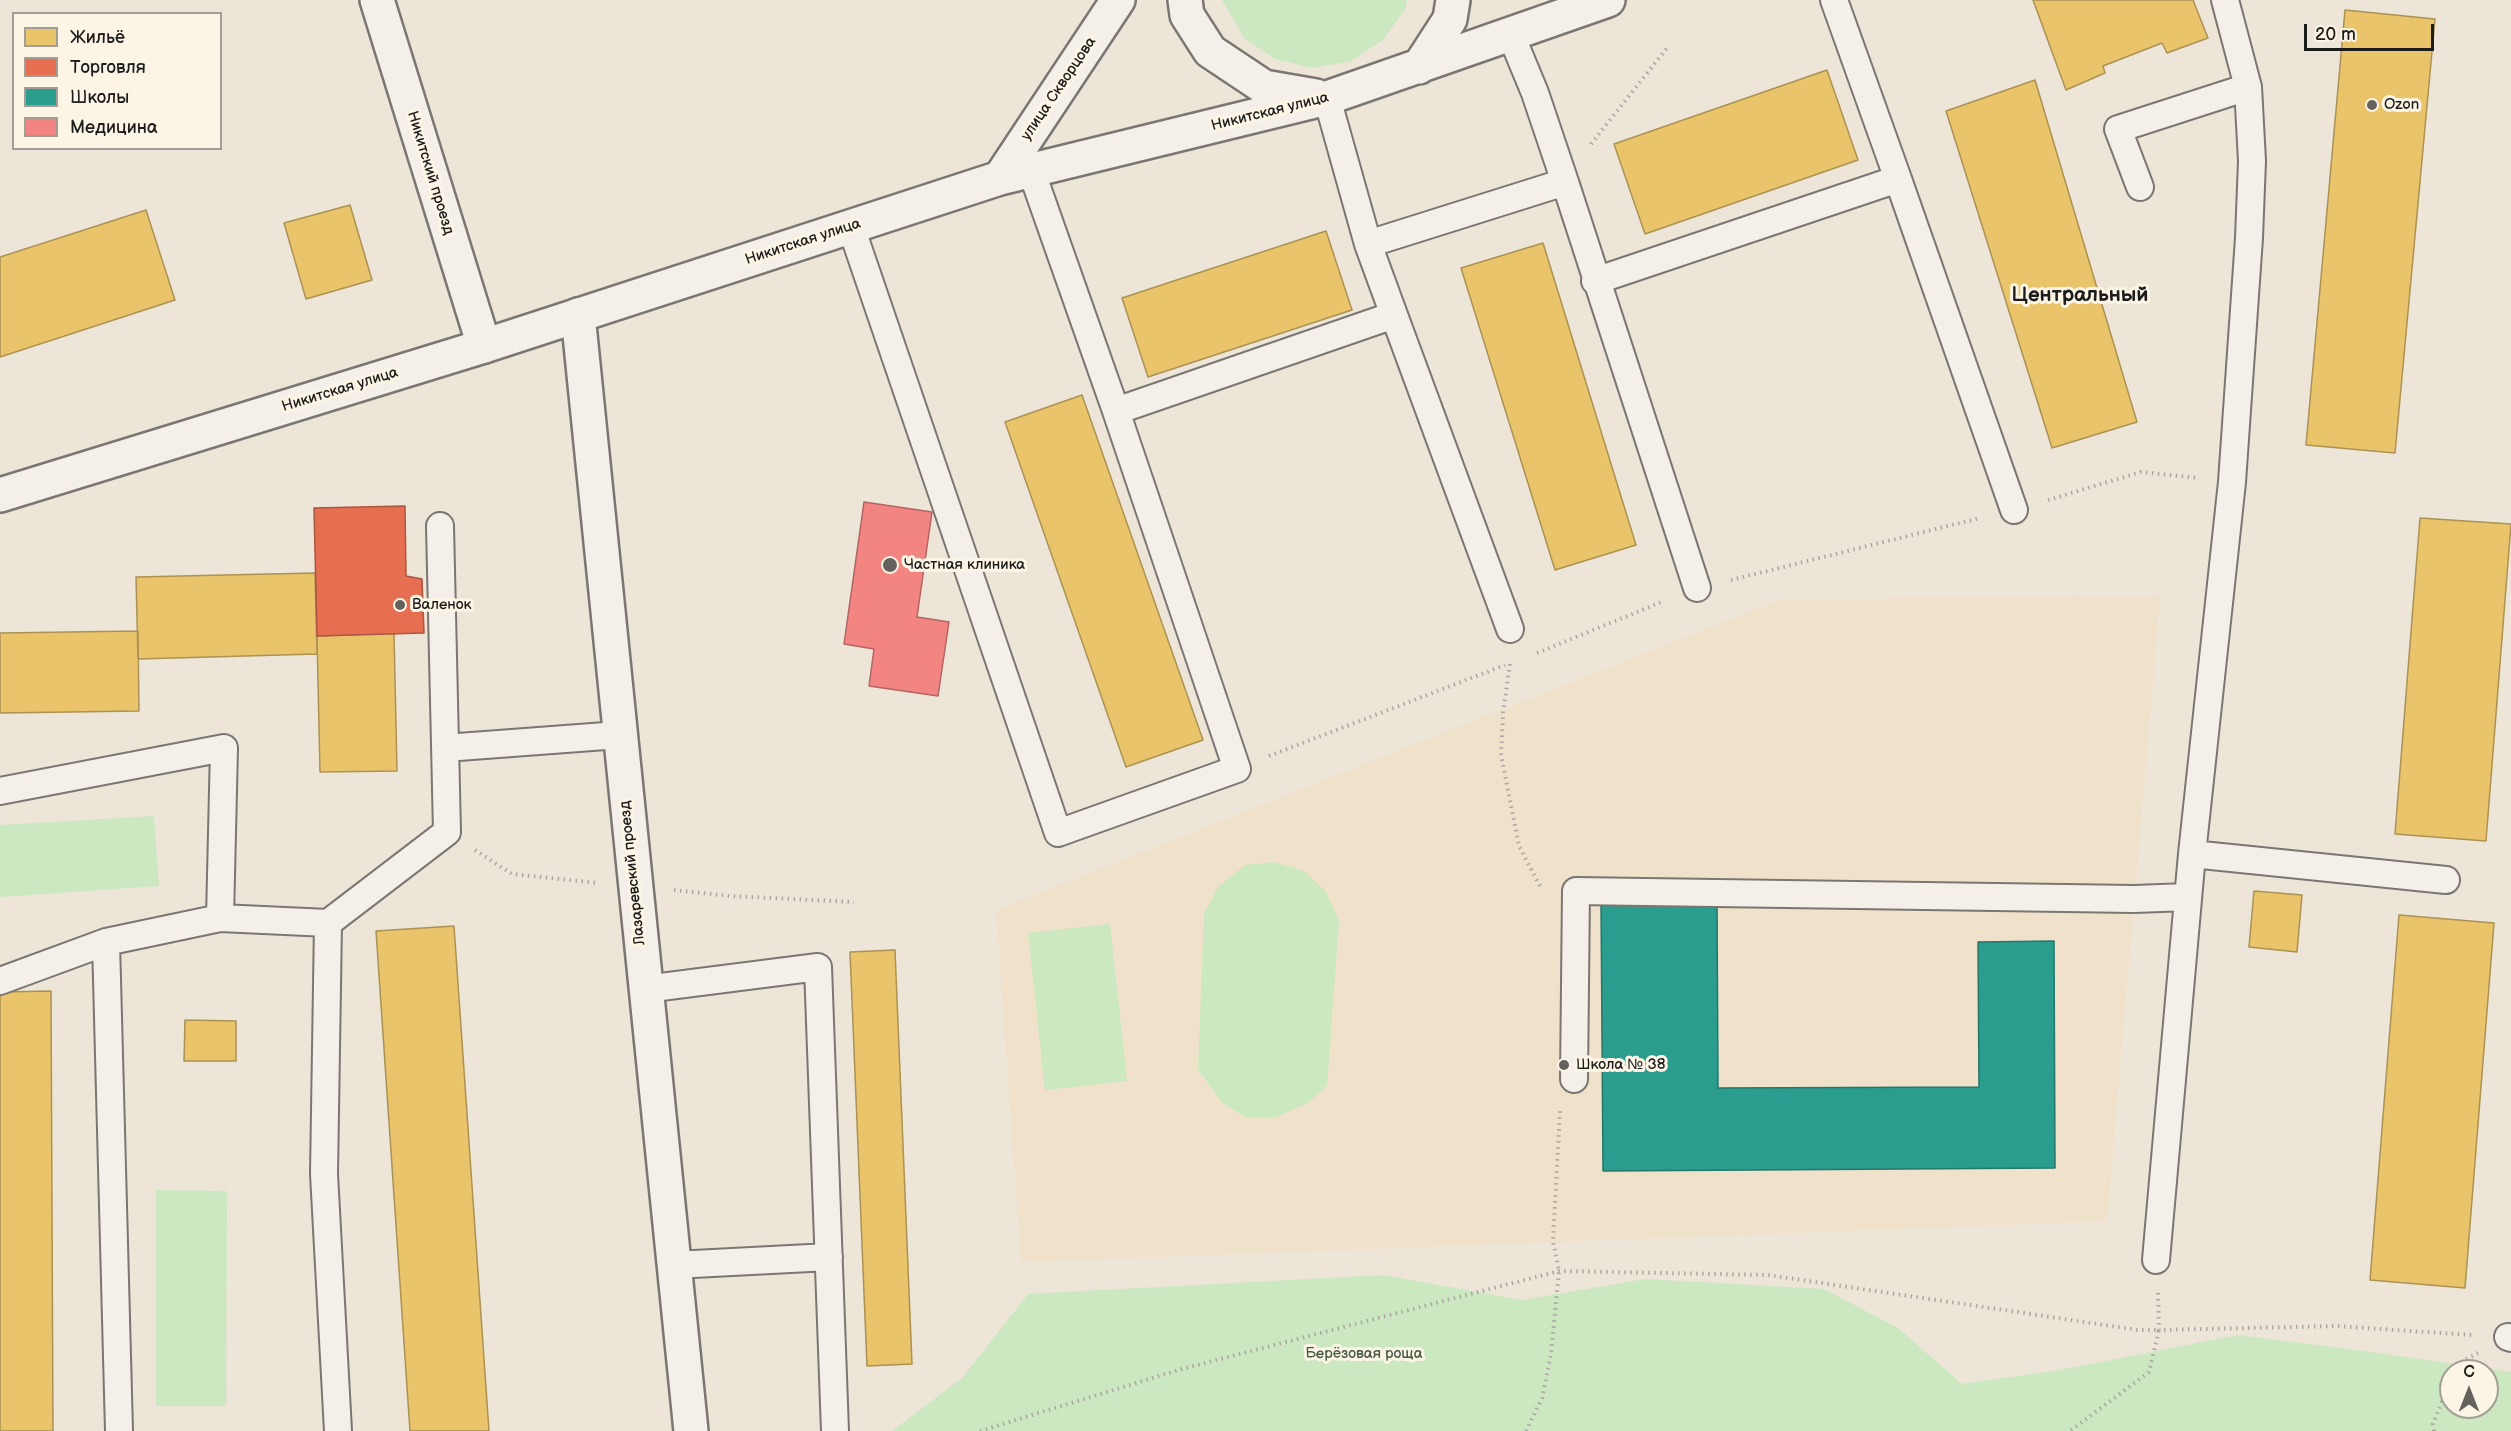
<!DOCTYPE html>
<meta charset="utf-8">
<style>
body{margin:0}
#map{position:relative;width:2511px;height:1431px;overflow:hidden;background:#ede5d8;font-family:"Balsamiq Sans",sans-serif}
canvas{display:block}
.legend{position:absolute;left:12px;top:12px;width:210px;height:138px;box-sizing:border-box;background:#fcf5e5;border:2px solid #a29e95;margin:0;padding:8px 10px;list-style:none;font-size:18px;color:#1c1c1c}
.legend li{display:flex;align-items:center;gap:12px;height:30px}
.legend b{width:30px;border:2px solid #a29e95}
.north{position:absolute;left:2439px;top:1359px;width:60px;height:60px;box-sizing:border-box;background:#fcf5e5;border:2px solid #a29e95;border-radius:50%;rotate:0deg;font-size:16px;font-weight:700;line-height:24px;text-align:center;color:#1c1c1c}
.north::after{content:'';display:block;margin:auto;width:21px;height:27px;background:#65625e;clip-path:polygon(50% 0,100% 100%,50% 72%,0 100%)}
.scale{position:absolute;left:2304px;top:24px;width:130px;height:27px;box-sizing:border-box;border:3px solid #1c1c1c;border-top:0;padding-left:8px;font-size:18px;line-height:21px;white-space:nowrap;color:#1c1c1c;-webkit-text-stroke:4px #fcf5e5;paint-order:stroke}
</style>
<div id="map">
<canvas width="2511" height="1431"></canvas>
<ul class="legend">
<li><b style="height:16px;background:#e9c46a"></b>Жильё</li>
<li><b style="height:16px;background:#e76f51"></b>Торговля</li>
<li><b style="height:16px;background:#2a9d8f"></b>Школы</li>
<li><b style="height:16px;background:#f28482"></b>Медицина</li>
</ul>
<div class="north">С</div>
<div class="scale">20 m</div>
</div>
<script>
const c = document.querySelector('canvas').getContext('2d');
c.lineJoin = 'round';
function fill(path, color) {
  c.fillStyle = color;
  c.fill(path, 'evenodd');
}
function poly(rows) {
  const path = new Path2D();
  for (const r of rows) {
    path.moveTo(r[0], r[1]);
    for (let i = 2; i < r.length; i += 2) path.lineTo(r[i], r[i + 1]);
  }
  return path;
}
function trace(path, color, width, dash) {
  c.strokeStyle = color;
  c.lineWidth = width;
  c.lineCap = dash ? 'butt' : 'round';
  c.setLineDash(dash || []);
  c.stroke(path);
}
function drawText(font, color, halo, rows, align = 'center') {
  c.font = font + ' "Balsamiq Sans",sans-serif';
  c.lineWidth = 6;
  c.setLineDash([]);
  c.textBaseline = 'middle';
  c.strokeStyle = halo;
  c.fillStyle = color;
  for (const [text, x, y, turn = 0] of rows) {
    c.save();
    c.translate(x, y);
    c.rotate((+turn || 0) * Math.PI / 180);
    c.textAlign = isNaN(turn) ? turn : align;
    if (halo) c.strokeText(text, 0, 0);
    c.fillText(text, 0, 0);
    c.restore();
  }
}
const built = poly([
 [2160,597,2107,1221,1021,1262,996,910,1782,599]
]);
const green = poly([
 [1222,0,1407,0,1405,9,1383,40,1351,61,1313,68,1275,59,1244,38],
 [154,816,159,886,0,897,0,825],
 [1274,862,1304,871,1326,892,1339,921,1327,1085,1308,1103,1276,1117,1247,1118,1221,1102,1198,1069,1204,914,1218,887,1245,865],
 [1110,924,1127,1081,1045,1090,1028,933],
 [156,1190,227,1191,226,1406,156,1406],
 [1383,1275,1522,1300,1645,1279,1824,1289,1898,1328,1962,1384,2060,1370,2238,1335,2364,1351,2511,1372,2511,1431,892,1431,962,1378,1028,1294],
 [2451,1371,2487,1371,2487,1407,2451,1407]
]);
const homes = poly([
 [2033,0,2193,0,2208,38,2167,53,2162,43,2103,66,2105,73,2066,90,2033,0],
 [2345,10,2435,19,2395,453,2306,445,2345,10],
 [1827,70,1858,160,1645,234,1614,144,1827,70],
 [2035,80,2137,422,2052,448,1946,111,2035,80],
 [350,205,372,280,306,299,284,223,350,205],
 [146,210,175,300,0,357,0,257,146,210],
 [1326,231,1352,310,1148,377,1122,298,1326,231],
 [1543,243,1636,545,1555,570,1461,268,1543,243],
 [1082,395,1203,740,1126,767,1005,422,1082,395],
 [2420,518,2511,524,2486,841,2395,834,2420,518],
 [315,573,317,654,138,659,136,577,315,573],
 [138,631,139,711,0,713,0,633,138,631],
 [394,633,397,771,320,772,317,636,394,633],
 [2254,891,2302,895,2297,952,2249,947,2254,891],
 [2399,915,2494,923,2465,1288,2370,1280,2399,915],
 [454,926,489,1431,410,1431,376,931,454,926],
 [895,950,912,1364,867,1366,850,952,895,950],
 [51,991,53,1431,0,1431,0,992,51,991],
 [185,1020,236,1021,236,1061,184,1061,185,1020]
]);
const shops = poly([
 [405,506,406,576,422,579,424,633,317,636,314,508,405,506]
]);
const schools = poly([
 [1601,901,1717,901,1718,1088,1979,1087,1978,942,2054,941,2055,1168,1603,1171,1601,901]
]);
const health = poly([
 [864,502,932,512,917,617,949,622,938,696,869,686,874,649,844,644,864,502]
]);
const path = poly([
 [1591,144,1667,48],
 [2048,500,2141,472,2198,478],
 [1731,580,1980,518],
 [1537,653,1664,601],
 [1510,664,1503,713,1501,755,1519,846,1540,886],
 [1269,756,1505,665],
 [475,850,512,874,598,883],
 [674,890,731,896,854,902],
 [2158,1293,2159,1330,2335,1326,2472,1335],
 [2454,1371,2457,1364,2478,1353],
 [980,1431,1182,1369,1559,1271,1768,1275,2138,1330,2159,1330,2149,1372,2070,1431],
 [1526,1431,1542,1398,1551,1354,1559,1271,1553,1241,1560,1111],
 [2434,1431,2433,1424,2451,1379]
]);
const service = poly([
 [1834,0,1898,179],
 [1511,35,1535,93,1565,182],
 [1031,170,1116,411],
 [2140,187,2118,129,2248,87],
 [851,227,1058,833,1237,769,1116,411,1394,315,1368,244,1327,98],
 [1368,244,1565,182,1697,588],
 [1595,281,1898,179,2014,510],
 [1394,315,1510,629],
 [445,748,619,735],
 [0,791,224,748,220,918],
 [2192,854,2446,880],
 [328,923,324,1174,338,1431],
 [106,942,119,1431],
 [0,981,106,942,220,918,328,923,447,832,440,526],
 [645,989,818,967,835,1431],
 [1574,1079,1576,891,2134,899,2188,897],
 [2156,1260,2192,854,2232,482,2249,238,2252,161,2248,87,2225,0],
 [674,1265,829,1257],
 [2508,1337,2511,1338]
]);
const minor = poly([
 [377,0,484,346],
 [578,315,691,1431]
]);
const tertiary = poly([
 [1185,0,1187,15,1210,51,1264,87,1316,96],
 [1419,67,1450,19,1453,0],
 [1000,178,1118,0],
 [0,495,484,346,1000,178,1327,98,1608,0]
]);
const markers = [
 [2372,105,6,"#65625e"],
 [890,565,8,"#65625e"],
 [400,605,6,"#65625e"],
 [1564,1065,6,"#65625e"]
];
const streetNames = [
 ["улица Скворцова",1059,89,-56],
 ["Никитская улица",1270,112,-14],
 ["Никитский проезд",430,173,73],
 ["Никитская улица",803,242,-18],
 ["Никитская улица",340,390,-17],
 ["Лазаревский проезд",633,873,-96]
];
const poiNames = [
 ["Ozon",2384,105],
 ["Частная клиника",904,565],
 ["Валенок",412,605],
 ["Школа № 38",1576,1065]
];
const parkNames = [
 ["Берёзовая роща",1364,1354]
];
const districtNames = [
 ["Центральный",2080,296]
];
fill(built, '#f0e2ca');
fill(green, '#cbe8c1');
fill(homes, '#e9c46a');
trace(homes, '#ac9253', 1.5);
fill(shops, '#e76f51');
trace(shops, '#aa5641', 1.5);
fill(schools, '#2a9d8f');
trace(schools, '#26766c', 1.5);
fill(health, '#f28482');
trace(health, '#b26563', 1.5);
trace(service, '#7a7671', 30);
trace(minor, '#7a7671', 38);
trace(tertiary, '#7a7671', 38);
trace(path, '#aaa7a2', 4, [1.5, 4.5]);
trace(service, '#f4f0e9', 26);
trace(minor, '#f4f0e9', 33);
trace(tertiary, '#f4f0e9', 33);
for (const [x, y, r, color] of markers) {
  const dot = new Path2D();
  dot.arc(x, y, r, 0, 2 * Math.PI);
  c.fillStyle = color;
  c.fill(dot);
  trace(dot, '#fcf5e5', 2);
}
drawText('15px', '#1c1c1c', '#fcf5e5', streetNames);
drawText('15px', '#1c1c1c', '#fcf5e5', poiNames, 'left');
drawText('15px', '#485a48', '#fcf5e5', parkNames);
drawText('bold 21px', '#1c1c1c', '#fcf5e5', districtNames);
</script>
